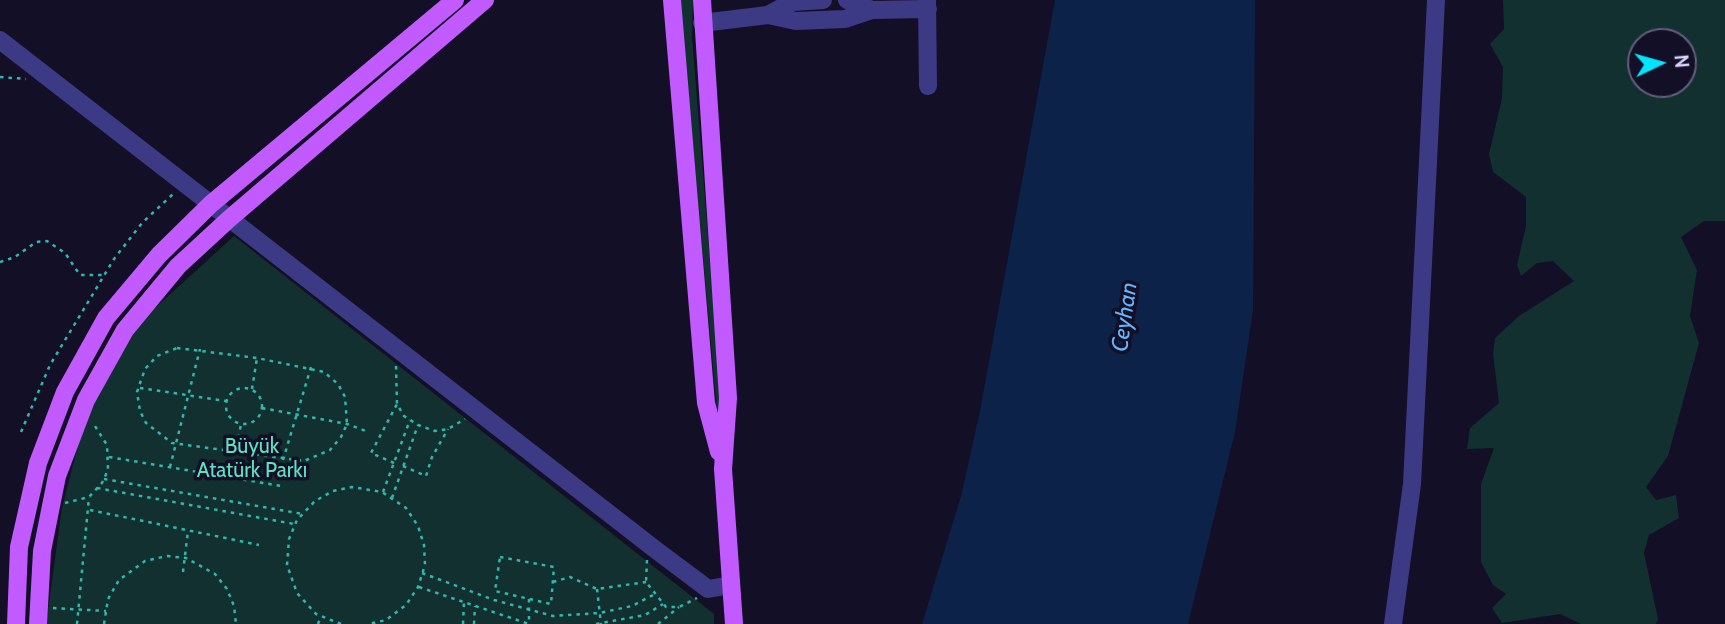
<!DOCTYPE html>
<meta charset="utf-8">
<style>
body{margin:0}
#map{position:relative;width:1725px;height:624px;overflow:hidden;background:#130f26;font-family:Cabin,sans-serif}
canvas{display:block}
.north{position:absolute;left:1627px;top:28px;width:70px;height:70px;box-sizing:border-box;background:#130f26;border:2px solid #625e7d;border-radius:50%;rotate:85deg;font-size:19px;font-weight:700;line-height:28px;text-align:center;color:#d9d4ff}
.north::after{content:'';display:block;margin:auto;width:24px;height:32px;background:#00e5ff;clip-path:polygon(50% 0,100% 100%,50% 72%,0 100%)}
</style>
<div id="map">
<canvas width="1725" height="624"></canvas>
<div class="north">N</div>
</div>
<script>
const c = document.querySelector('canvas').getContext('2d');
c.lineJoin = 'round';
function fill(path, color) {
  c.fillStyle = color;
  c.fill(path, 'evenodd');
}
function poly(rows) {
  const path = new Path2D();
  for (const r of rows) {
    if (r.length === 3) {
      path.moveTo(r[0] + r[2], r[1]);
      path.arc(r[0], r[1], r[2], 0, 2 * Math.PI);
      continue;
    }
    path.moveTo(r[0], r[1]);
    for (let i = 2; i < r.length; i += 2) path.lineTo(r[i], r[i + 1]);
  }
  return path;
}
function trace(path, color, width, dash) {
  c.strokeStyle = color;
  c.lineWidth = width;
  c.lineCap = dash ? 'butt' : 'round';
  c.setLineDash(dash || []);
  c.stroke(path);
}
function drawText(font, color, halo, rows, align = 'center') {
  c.font = font + ' Cabin,sans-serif';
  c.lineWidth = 7;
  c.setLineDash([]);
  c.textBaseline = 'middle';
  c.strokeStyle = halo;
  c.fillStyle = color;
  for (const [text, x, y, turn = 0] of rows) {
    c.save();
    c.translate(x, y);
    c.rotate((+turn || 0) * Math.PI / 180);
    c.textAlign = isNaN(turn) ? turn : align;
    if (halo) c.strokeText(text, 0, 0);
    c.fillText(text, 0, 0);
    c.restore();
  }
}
const green = poly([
 [680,0,693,0,692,37,722,410,717,411],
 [1503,0,1725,0,1725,221,1704,221,1681,237,1697,270,1690,316,1699,343,1668,456,1646,487,1656,500,1676,495,1679,518,1649,535,1644,553,1658,619,1656,624,1581,624,1560,614,1502,623,1492,608,1506,594,1493,585,1481,562,1481,484,1494,448,1467,449,1470,428,1499,403,1493,354,1495,338,1519,316,1574,281,1553,261,1537,263,1521,276,1517,265,1526,226,1526,197,1493,172,1489,154,1502,98,1503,67,1490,44,1504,29],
 [1641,42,1683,42,1683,84,1641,84],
 [234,236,714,614,714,624,46,624,62,508,85,418,130,331]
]);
const water = poly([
 [1055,0,1255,0,1253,310,1235,432,1188,624,922,624,961,496,980,411]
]);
const path = poly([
 [0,77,26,79],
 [0,262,15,257,36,242,47,241,65,253,80,275,105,275],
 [177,348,257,358,324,372,338,384,345,397,347,424,341,437,330,450,304,461,172,443,146,423,140,411,137,392,145,369,157,356,177,348],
 [396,366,397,404,404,416,418,425,435,431,448,429,465,419],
 [244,406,18],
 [140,388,226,401],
 [252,389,257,358],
 [262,408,347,424,366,431],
 [21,432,50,365,114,259,142,223,173,194],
 [109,457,281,486],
 [283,460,311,367],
 [234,463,241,424],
 [394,463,371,453,397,404],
 [403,466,426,476,432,457,448,429],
 [170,467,200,349],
 [104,479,303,514],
 [97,488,294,524],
 [383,492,410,420],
 [392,498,418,425],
 [65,503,89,497,102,483,108,470,107,445,93,423],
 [90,510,259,545],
 [500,557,554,567,551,604,495,591,500,557],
 [647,560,646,582,666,607,679,607,697,598],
 [183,572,188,531],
 [422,573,494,600,553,616,599,613,632,606,653,595],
 [553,582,570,577,597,589,646,582],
 [419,587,529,624],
 [597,589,601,624],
 [529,599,529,624],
 [53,608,106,611],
 [77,624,89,497],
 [104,624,108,599,119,580,145,561,167,556,186,558,215,574,227,589,234,606,236,624],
 [318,624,321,616],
 [341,624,316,614,297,593,287,565,289,539,297,520,315,501,333,491,352,487,382,492,406,508,418,526,424,545,425,565,418,587,406,605,386,620,369,624],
 [463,624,464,602],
 [474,624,475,606],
 [596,624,645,615,663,604],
 [658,624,679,607]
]);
const minor = poly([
 [847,0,872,10],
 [927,0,928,86],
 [768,15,792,2,823,0],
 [702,23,768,15,796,21,845,19,872,10,928,9],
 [0,40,656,550,708,589,731,585],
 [1393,624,1412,484,1436,0]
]);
const major = poly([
 [672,0,706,403,719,452],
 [702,0,728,398,723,469,734,624],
 [16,624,19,547,38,463,65,392,106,318,159,255,211,204,455,0],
 [38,624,42,551,57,476,86,400,125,330,178,266,229,219,485,0]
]);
const parkNames = [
 ["Büyük",252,447],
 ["Atatürk Parkı",252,471]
];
const waterNames = [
 ["Ceyhan",1125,317,-82]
];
fill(green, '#12302f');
fill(water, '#0c2248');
trace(path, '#2fb8b0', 2.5, [3.5, 5]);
trace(minor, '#3d3a85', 18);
trace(major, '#c25bff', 18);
drawText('21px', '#5fe0c0', '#130f26', parkNames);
drawText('italic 23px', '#62b6ff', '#130f26', waterNames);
</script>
